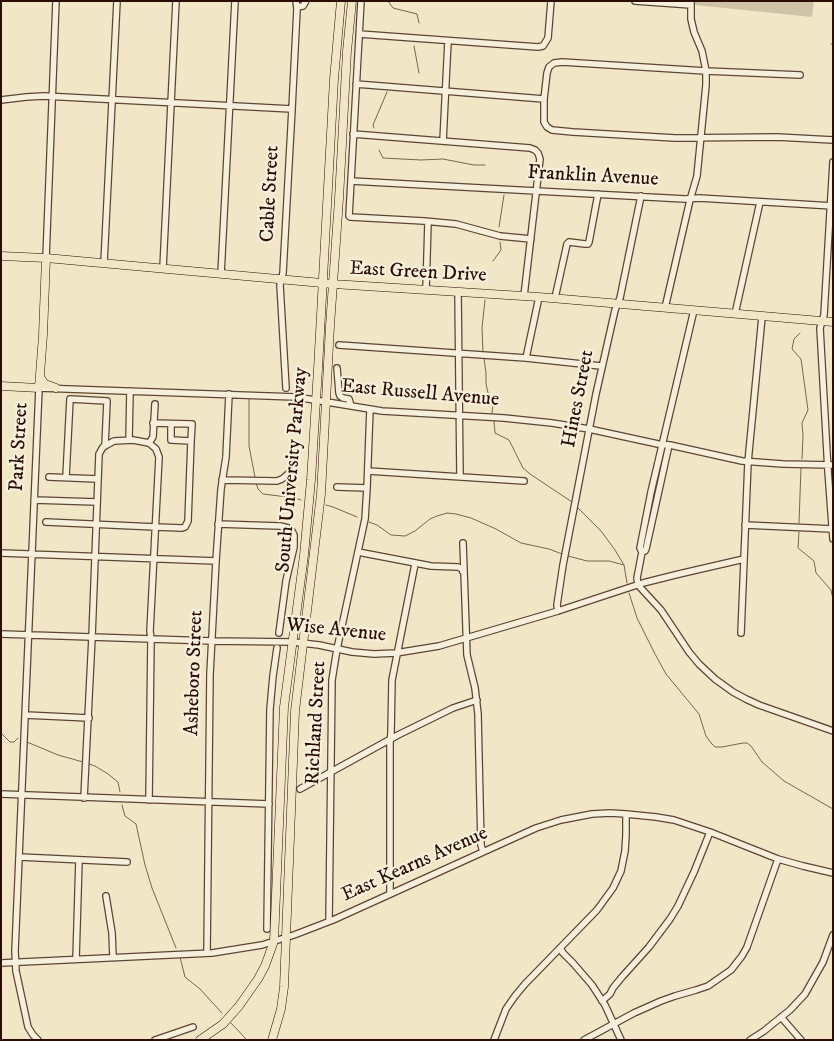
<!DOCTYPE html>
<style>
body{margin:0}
#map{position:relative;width:834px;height:1041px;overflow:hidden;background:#f1e7c7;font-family:"IM FELL DW Pica",serif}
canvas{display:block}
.frame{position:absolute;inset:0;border:2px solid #2c0d04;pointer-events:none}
</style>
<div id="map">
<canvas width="834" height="1041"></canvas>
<div class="frame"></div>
</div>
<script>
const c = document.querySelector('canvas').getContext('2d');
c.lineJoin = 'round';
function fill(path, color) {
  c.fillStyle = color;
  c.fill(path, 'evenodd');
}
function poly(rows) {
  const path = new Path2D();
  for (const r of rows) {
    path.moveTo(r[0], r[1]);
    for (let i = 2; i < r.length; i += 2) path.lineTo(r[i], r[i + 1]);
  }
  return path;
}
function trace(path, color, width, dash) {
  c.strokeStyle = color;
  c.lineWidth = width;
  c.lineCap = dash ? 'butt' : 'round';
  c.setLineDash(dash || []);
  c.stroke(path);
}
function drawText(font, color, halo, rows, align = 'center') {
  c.font = font + ' "IM FELL DW Pica",serif';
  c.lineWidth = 4.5;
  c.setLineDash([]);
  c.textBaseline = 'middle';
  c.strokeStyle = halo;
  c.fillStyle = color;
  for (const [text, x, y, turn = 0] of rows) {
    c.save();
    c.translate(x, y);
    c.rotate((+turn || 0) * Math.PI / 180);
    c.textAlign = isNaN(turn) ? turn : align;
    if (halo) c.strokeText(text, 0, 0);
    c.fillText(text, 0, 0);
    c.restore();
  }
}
const green = poly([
 [695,1,814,1,812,17,695,5]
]);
const stream = poly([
 [388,1,393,8,417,14,419,23],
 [831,44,833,44],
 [414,46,419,73],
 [374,128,373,125,387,92],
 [379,150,383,158,421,160,443,159,474,165,485,165],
 [499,227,504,195],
 [493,261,501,250,500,242],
 [800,333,794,339,792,349,801,359,808,410,802,423,803,436,802,459],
 [483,352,482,328,485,300],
 [484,358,486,373,486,384,489,397,493,404,492,413],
 [249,399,249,446,255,477],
 [494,421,495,433,509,440,523,468,530,474,572,502],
 [256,483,258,489,263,494,295,498,301,500],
 [326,505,333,507,357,517],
 [577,507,601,531,615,550,624,565,627,583],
 [369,522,377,525,391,535,405,536,415,531,430,519,437,516,447,513,456,514,471,518,496,529,521,543,549,549,562,554],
 [799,523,801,468],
 [799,532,798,548,814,561,816,573,831,590,833,599],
 [568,556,587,561,609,561,624,565],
 [629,593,637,618,655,654,666,674,699,714,706,736,711,743,715,747,722,747,743,743,747,743,751,746,762,762,784,781,833,809],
 [1,733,10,742,14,742,18,738],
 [27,742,58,755,83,762],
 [89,764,95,766,108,774,118,782,120,792],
 [122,805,125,816,136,824,145,865,152,888,176,948],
 [180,957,185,977,200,989,222,1013],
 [231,1023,247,1040]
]);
const minor = poly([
 [361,1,349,216,350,217,424,221,456,224,500,236,531,239],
 [635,1,691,5],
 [297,7,303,6,306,1],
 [359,34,538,47,543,46,548,38,551,1],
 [800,75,706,71,562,62,554,63,549,67,547,73,544,99,544,122,547,127,552,130,573,132,675,138,777,137,833,140],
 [356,84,544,99],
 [1,100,26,97,44,96,292,109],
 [353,134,530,148,535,150,538,153,540,159,524,296],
 [443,141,448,41],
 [833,162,824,315,820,328,828,471,833,539],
 [351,181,685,199,699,198,833,206],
 [46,258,56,1],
 [104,263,117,1],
 [163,268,176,1],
 [221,274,235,1],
 [426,290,428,222],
 [458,292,460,476],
 [555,298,567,244,569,242,585,244,588,244,589,242,598,194],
 [665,308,690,200,697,176,706,85,706,71,702,51,694,32,691,19,691,1],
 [735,314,760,202],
 [339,345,526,358,601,366],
 [526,358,539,297],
 [337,368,339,393,340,396,343,398,349,399,351,406],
 [286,388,280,285,283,273,292,109,297,9,296,1],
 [153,423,192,424,191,441,171,440,171,424],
 [129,440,130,391],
 [149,443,153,437,155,404],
 [669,445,646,549,645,551,642,552,640,548,651,492,694,310],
 [368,471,524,481],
 [49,477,98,479],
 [66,477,70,399,107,401,105,446],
 [222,480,277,481,282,479,288,474],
 [337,487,367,488],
 [34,500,97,502],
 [46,522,156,527,182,528,185,527,188,521,191,441],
 [218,524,280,526,288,528,292,531,294,535,294,547,286,581,279,633],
 [745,525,833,529],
 [463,543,467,655,475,688,478,714,481,845,483,852],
 [358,552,431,566,458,567,462,569,463,572],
 [642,552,637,578,638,585,661,610,689,652,699,664,715,679,733,692,746,699,759,705,833,731],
 [1,553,216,561],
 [558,611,557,605,563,565,596,394,615,310,620,298,641,196],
 [741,633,748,462,762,317],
 [1,634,212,641,293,642,319,645,352,652,374,654,396,653,439,646,558,611,643,583,679,574,744,559],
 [25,715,89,718],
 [300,789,398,735,453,708,477,700],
 [1,794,269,804],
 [84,798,92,637,99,454,103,447,114,441,133,440,149,443,156,449,159,457,150,631,151,639,149,800],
 [19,857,127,862],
 [390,894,390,743,391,733,392,680,415,564],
 [106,896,112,933,113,957],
 [329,921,332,680,337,649,365,519,367,488,370,409],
 [267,929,270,709,273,676,277,648],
 [560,948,563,953,573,963,592,985,605,1005,621,1040],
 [207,953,210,674,216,561,221,489,226,457,229,394],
 [76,959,79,860],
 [1,963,212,953,262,945,294,935,333,920,536,828,561,820,592,814,610,813,626,814,656,817,674,820,710,832,778,859,803,866,833,873],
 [602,1001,610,994,613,988,622,977,649,947,670,919,678,906,694,872,710,832],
 [781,1017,801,1040],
 [38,1040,33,1035,28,1027,16,971,15,951,39,388,296,397,382,411,504,418,552,423,589,429,658,444,670,445,742,461,783,464,833,465],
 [155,1040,193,1027],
 [494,1040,506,1009,515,996,525,984,597,910,613,888,621,871,625,851,626,835,626,814],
 [584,1040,634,1013,661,1001,675,996,696,990,708,986,731,970,742,956,747,947,778,859],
 [750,1040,764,1031,790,1010,805,994,823,962,833,935]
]);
const major = poly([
 [1,256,46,258,333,284,539,297,833,322],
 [40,377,45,384,56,388],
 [1,386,39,388,43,335,46,258],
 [200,1040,223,1024,239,1006,258,979,265,966,274,941,284,707,304,555,311,480,318,369,334,79,341,1],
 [272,1040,281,1009,284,987,295,711,321,494,330,326,339,199,347,51,352,1]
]);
const streetNames = [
 ["Franklin Avenue",593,177,3],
 ["Cable Street",271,194,-87],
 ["East Green Drive",418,273,3],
 ["East Russell Avenue",420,394,5],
 ["Hines Street",579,399,-79],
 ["Park Street",20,447,-87],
 ["South University Parkway",293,470,-85],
 ["Wise Avenue",336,631,6],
 ["Asheboro Street",195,673,-88],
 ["Richland Street",317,723,-87],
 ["East Kearns Avenue",415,865,-24]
];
fill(green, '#d0c2a6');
trace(stream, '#7a6351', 1);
trace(minor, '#5d4435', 8);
trace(major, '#2c0d04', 9);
trace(minor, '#f6efdb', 5.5);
trace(major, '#f1e7c7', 8);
drawText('20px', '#2c0d04', '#f6efdb', streetNames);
</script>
